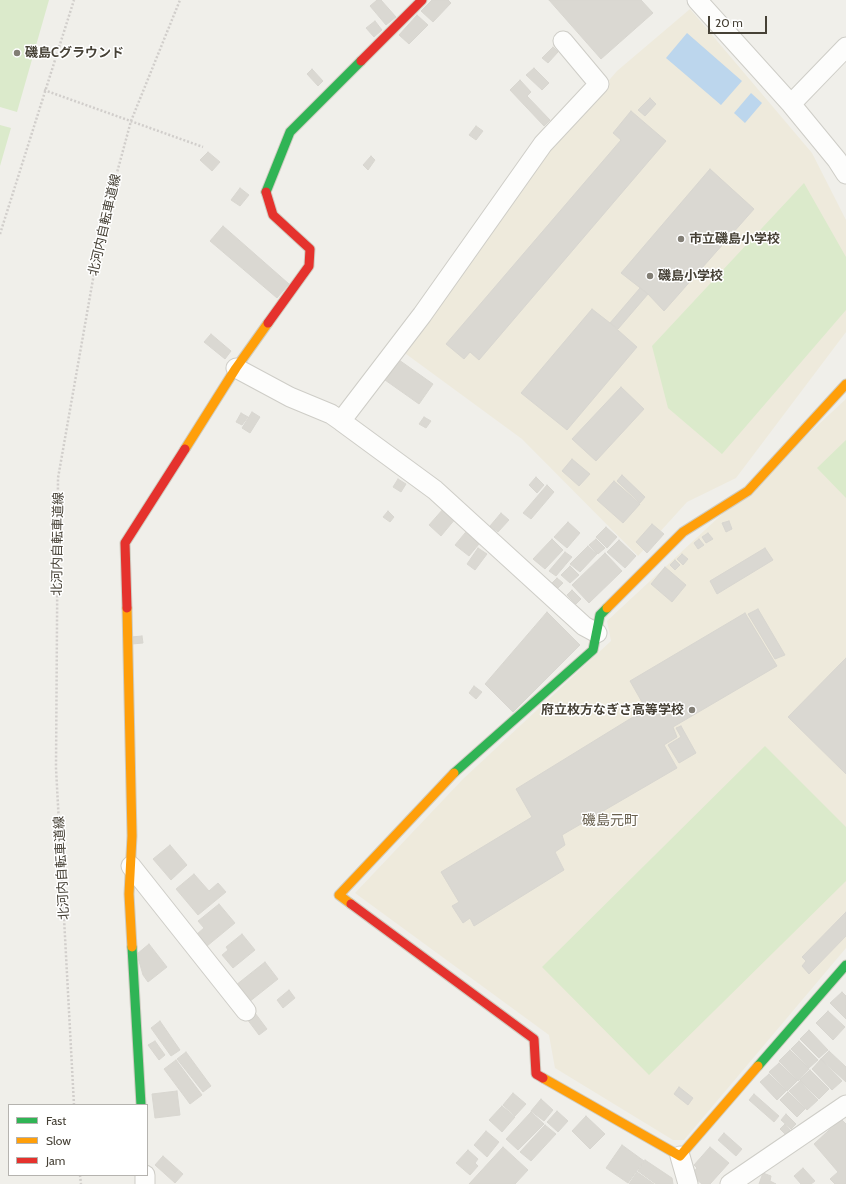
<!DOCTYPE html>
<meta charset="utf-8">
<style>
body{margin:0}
#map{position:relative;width:846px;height:1184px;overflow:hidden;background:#f0efea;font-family:Cabin,sans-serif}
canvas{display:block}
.legend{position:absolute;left:8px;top:1104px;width:140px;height:72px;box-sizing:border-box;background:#fff;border:1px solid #b5b3af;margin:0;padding:5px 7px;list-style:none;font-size:12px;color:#464136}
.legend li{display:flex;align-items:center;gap:8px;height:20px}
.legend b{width:20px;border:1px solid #b5b3af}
.scale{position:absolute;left:708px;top:16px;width:59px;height:18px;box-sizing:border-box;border:2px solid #464136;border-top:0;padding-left:5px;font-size:12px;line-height:14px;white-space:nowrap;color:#464136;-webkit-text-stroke:3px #fff;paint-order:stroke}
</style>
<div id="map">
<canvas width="846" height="1184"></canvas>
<ul class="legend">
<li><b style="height:5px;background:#30b455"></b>Fast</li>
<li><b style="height:5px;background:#ff9f0a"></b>Slow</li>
<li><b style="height:5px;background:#e5322d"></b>Jam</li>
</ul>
<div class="scale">20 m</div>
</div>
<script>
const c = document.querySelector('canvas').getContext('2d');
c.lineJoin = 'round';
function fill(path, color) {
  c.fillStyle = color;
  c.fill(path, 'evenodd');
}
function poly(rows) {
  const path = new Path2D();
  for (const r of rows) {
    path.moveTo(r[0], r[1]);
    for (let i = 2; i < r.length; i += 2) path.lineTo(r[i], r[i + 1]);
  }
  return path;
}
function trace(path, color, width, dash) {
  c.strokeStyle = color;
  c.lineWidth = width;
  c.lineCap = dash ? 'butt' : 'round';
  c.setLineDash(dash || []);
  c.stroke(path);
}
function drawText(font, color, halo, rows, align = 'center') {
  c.font = font + ' Cabin,"Noto Sans JP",sans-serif';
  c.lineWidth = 3;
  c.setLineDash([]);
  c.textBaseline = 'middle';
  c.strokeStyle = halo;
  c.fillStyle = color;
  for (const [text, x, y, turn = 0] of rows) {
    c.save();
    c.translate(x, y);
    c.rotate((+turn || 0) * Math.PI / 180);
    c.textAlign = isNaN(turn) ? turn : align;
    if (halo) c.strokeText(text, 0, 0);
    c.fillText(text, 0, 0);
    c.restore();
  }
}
const education = poly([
 [690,9,812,153,846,220,846,332,736,478,687,502,638,556,522,439,402,351,521,182,617,71],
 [846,399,846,948,684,1140,673,1140,555,1068,549,1035,355,893,463,779,611,641,607,621]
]);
const green = poly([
 [0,0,49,0,17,112,0,107],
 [0,125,11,128,0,166],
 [804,183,846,257,846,310,722,454,668,408,652,346],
 [846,440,846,498,817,468],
 [765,746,846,827,846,881,649,1075,542,967]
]);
const water = poly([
 [687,33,742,81,721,105,666,58],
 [751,93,762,103,745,123,734,113]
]);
const building = poly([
 [377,0,381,0,396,17,386,25,370,6,377,0],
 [432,0,448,0,451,3,433,22,421,11,432,0],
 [549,0,641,0,653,13,601,59,549,0],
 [417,15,428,25,409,44,399,35,417,15],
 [375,21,382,30,374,37,366,28,375,21],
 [553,47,558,52,548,63,542,58,553,47],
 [534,68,549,83,542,90,526,75,534,68],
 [312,69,323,81,318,86,307,74,312,69],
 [520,80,531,92,527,96,550,120,544,126,510,90,520,80],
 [650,98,656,104,645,116,638,110,650,98],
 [631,111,666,141,479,360,470,352,464,359,446,344,621,140,613,133,631,111],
 [476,126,483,131,476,140,469,135,476,126],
 [208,152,220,162,212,171,200,160,208,152],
 [371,156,375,160,368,170,363,165,371,156],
 [710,169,754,209,664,311,648,294,621,273,710,169],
 [240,188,249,195,240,206,231,200,240,188],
 [223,226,289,284,277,298,210,241,223,226],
 [640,288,648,294,618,329,610,323,640,288],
 [592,309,610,323,637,347,567,430,521,393,592,309],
 [211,334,231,351,225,359,204,342,211,334],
 [399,360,433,384,419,404,385,380,399,360],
 [621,387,644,409,596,461,572,439,621,387],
 [252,412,260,417,250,433,242,428,252,412],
 [241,413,248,417,242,425,236,422,241,413],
 [424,417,431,421,426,428,419,424,424,417],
 [572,459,590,474,579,486,562,471,572,459],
 [622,475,645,497,640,503,617,481,622,475],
 [536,477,544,485,537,493,529,485,536,477],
 [398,479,406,484,401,492,393,487,398,479],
 [614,481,640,504,623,523,597,500,614,481],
 [547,485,554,492,531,519,523,513,547,485],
 [444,508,456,518,441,536,429,525,444,508],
 [388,511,394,517,390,522,383,517,388,511],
 [501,513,509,520,498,532,490,526,501,513],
 [729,521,732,529,726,532,722,523,729,521],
 [568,522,580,533,567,548,554,537,568,522],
 [652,524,664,534,647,553,636,542,652,524],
 [470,527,484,538,469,556,455,545,470,527],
 [606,527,617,537,607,548,596,537,606,527],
 [708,533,713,539,706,543,702,537,708,533],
 [552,539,563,550,545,569,533,559,552,539],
 [596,539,605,548,598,554,589,545,596,539],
 [699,539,704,545,698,549,694,543,699,539],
 [619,540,636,556,625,568,607,552,619,540],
 [588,546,597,554,580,572,570,564,588,546],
 [478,548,487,554,475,570,467,564,478,548],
 [765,548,773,560,717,594,710,581,765,548],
 [565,552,572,557,556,576,549,571,565,552],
 [605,553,622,571,589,603,572,585,605,553],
 [682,554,688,559,683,565,677,559,682,554],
 [675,560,680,565,675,570,670,565,675,560],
 [570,566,579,575,570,583,561,575,570,566],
 [665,567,686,585,672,602,651,584,665,567],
 [557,578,563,583,555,591,549,586,557,578],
 [572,590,581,599,576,604,567,595,572,590],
 [758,609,785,655,775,659,748,614,758,609],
 [547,612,580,645,513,712,485,684,547,612],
 [745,613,777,666,673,727,677,737,664,745,677,768,562,835,565,845,555,852,564,870,474,926,470,918,463,923,452,906,459,902,441,872,532,817,516,789,646,709,630,681,745,613],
 [142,636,143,643,132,644,131,637,142,636],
 [846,658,846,774,788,717,846,658],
 [474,686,482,692,476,699,469,693,474,686],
 [681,726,696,753,679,763,668,745,681,737,676,728,681,726],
 [170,845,187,865,171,880,153,859,170,845],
 [194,874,209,891,218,883,226,892,198,915,176,889,194,874],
 [219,904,235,923,207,946,197,934,204,928,198,921,219,904],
 [846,912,846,936,809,974,802,966,806,961,802,957,846,912],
 [242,934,255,950,233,968,222,955,228,950,226,947,242,934],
 [149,944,167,967,148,982,143,975,137,954,149,944],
 [265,962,278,979,249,1002,236,985,265,962],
 [289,990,295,998,283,1008,277,1000,289,990],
 [842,992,846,996,846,1019,830,1003,842,992],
 [828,1011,845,1027,833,1040,816,1023,828,1011],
 [255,1013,267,1029,259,1035,247,1019,255,1013],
 [160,1021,180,1050,171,1056,151,1028,160,1021],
 [809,1030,828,1050,819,1058,800,1039,809,1030],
 [155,1041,165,1055,159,1060,148,1045,155,1041],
 [799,1041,818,1060,809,1068,791,1049,799,1041],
 [790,1050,809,1069,798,1081,779,1061,790,1050],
 [829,1051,846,1067,846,1082,821,1059,829,1051],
 [186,1052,211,1086,203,1092,177,1059,186,1052],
 [821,1059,842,1081,832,1090,812,1069,821,1059],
 [176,1060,202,1095,190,1104,164,1069,176,1060],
 [779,1063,797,1081,787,1091,769,1072,779,1063],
 [810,1070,829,1089,819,1099,800,1080,810,1070],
 [769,1074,786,1091,777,1100,760,1082,769,1074],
 [800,1081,818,1100,807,1110,789,1091,800,1081],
 [679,1087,693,1098,688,1105,674,1094,679,1087],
 [177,1091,180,1115,155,1118,152,1094,177,1091],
 [788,1092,805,1109,797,1117,780,1100,788,1092],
 [513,1093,526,1104,515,1116,503,1105,513,1093],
 [754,1094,779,1116,774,1122,749,1100,754,1094],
 [541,1099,553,1110,544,1121,531,1111,541,1099],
 [502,1106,515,1117,502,1132,489,1120,502,1106],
 [557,1111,568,1121,558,1132,547,1122,557,1111],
 [531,1112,544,1124,518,1150,506,1139,531,1112],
 [786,1114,796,1124,791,1129,781,1120,786,1114],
 [586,1116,605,1134,590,1149,572,1131,586,1116],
 [841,1119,846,1124,846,1184,835,1184,830,1179,838,1172,814,1144,841,1119],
 [785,1124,790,1130,786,1135,780,1129,785,1124],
 [545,1125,556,1134,531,1161,520,1152,545,1125],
 [486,1131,499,1142,487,1157,474,1145,486,1131],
 [724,1133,742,1149,736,1156,718,1140,724,1133],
 [622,1145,644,1161,628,1183,606,1168,622,1145],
 [503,1147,528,1170,515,1184,469,1184,503,1147],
 [710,1147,729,1163,710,1184,702,1184,691,1175,697,1168,694,1165,710,1147],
 [468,1150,478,1159,475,1163,478,1166,470,1175,456,1163,468,1150],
 [163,1156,183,1174,175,1183,155,1165,163,1156],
 [645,1160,672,1178,673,1184,656,1184,638,1171,645,1160],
 [803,1168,815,1181,811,1184,801,1184,794,1176,803,1168],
 [637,1172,654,1184,629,1184,637,1172],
 [763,1173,771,1176,770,1181,776,1184,759,1184,763,1173]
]);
const path = poly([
 [44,90,203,147],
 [0,234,74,0],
 [74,1105,56,768,58,478,102,228,131,121,180,0],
 [80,1175,81,1184]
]);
const street = poly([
 [697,0,791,104,837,160,846,174],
 [791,104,846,47],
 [236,368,290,397,331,414,341,421,435,490,584,626,597,633],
 [341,421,422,315,543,144,599,84,563,41],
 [131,866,246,1011],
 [680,1156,688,1184],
 [145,1175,145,1184],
 [730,1184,846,1105]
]);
const fast = poly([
 [266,192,290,132,361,61],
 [454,773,593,650,600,615,607,608],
 [132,947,141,1105],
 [758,1066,846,965]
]);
const slow = poly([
 [185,449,236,368,268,323],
 [127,608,132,836,129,894,132,947],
 [607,608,683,532,748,491,846,384],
 [351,904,339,895,454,773],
 [543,1078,680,1156,758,1066]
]);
const jam = poly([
 [361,61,422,0],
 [266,192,273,215,310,249,309,266,268,323],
 [127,608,125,543,185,449],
 [351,904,534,1039,536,1074,543,1078]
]);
const markers = [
 [17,53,4,"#827e75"],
 [681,239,4,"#827e75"],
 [650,276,4,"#827e75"],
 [692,710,4,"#827e75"]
];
const poiNames = [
 ["磯島Cグラウンド",25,53],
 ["市立磯島小学校",689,239],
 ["磯島小学校",658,276],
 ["府立枚方なぎさ高等学校",684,710,"right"]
];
const streetNames = [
 ["北河内自転車道線",105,225,-77],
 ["北河内自転車道線",58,544,-89],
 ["北河内自転車道線",62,868,-93]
];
const neighbourhoodNames = [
 ["磯島元町",610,821]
];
fill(education, '#eeeadc');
fill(green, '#dbeacb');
fill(water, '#bcd6ed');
fill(building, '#dad8d2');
trace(building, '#d8d6d0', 1);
trace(street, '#cecdc7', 21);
trace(fast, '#cfccc1', 11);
trace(slow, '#cfccc1', 11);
trace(jam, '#cfccc1', 11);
trace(path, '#d1cecb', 2.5, [2, 2]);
trace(street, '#fdfdfc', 19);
trace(fast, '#30b455', 9);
trace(slow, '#ff9f0a', 9);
trace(jam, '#e5322d', 9);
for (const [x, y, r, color] of markers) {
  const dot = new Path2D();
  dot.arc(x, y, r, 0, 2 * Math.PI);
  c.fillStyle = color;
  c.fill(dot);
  trace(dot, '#fff', 1.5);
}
drawText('bold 13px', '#464136', '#fff', poiNames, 'left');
drawText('13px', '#464136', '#fff', streetNames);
drawText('14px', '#68604e', '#fff', neighbourhoodNames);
</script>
